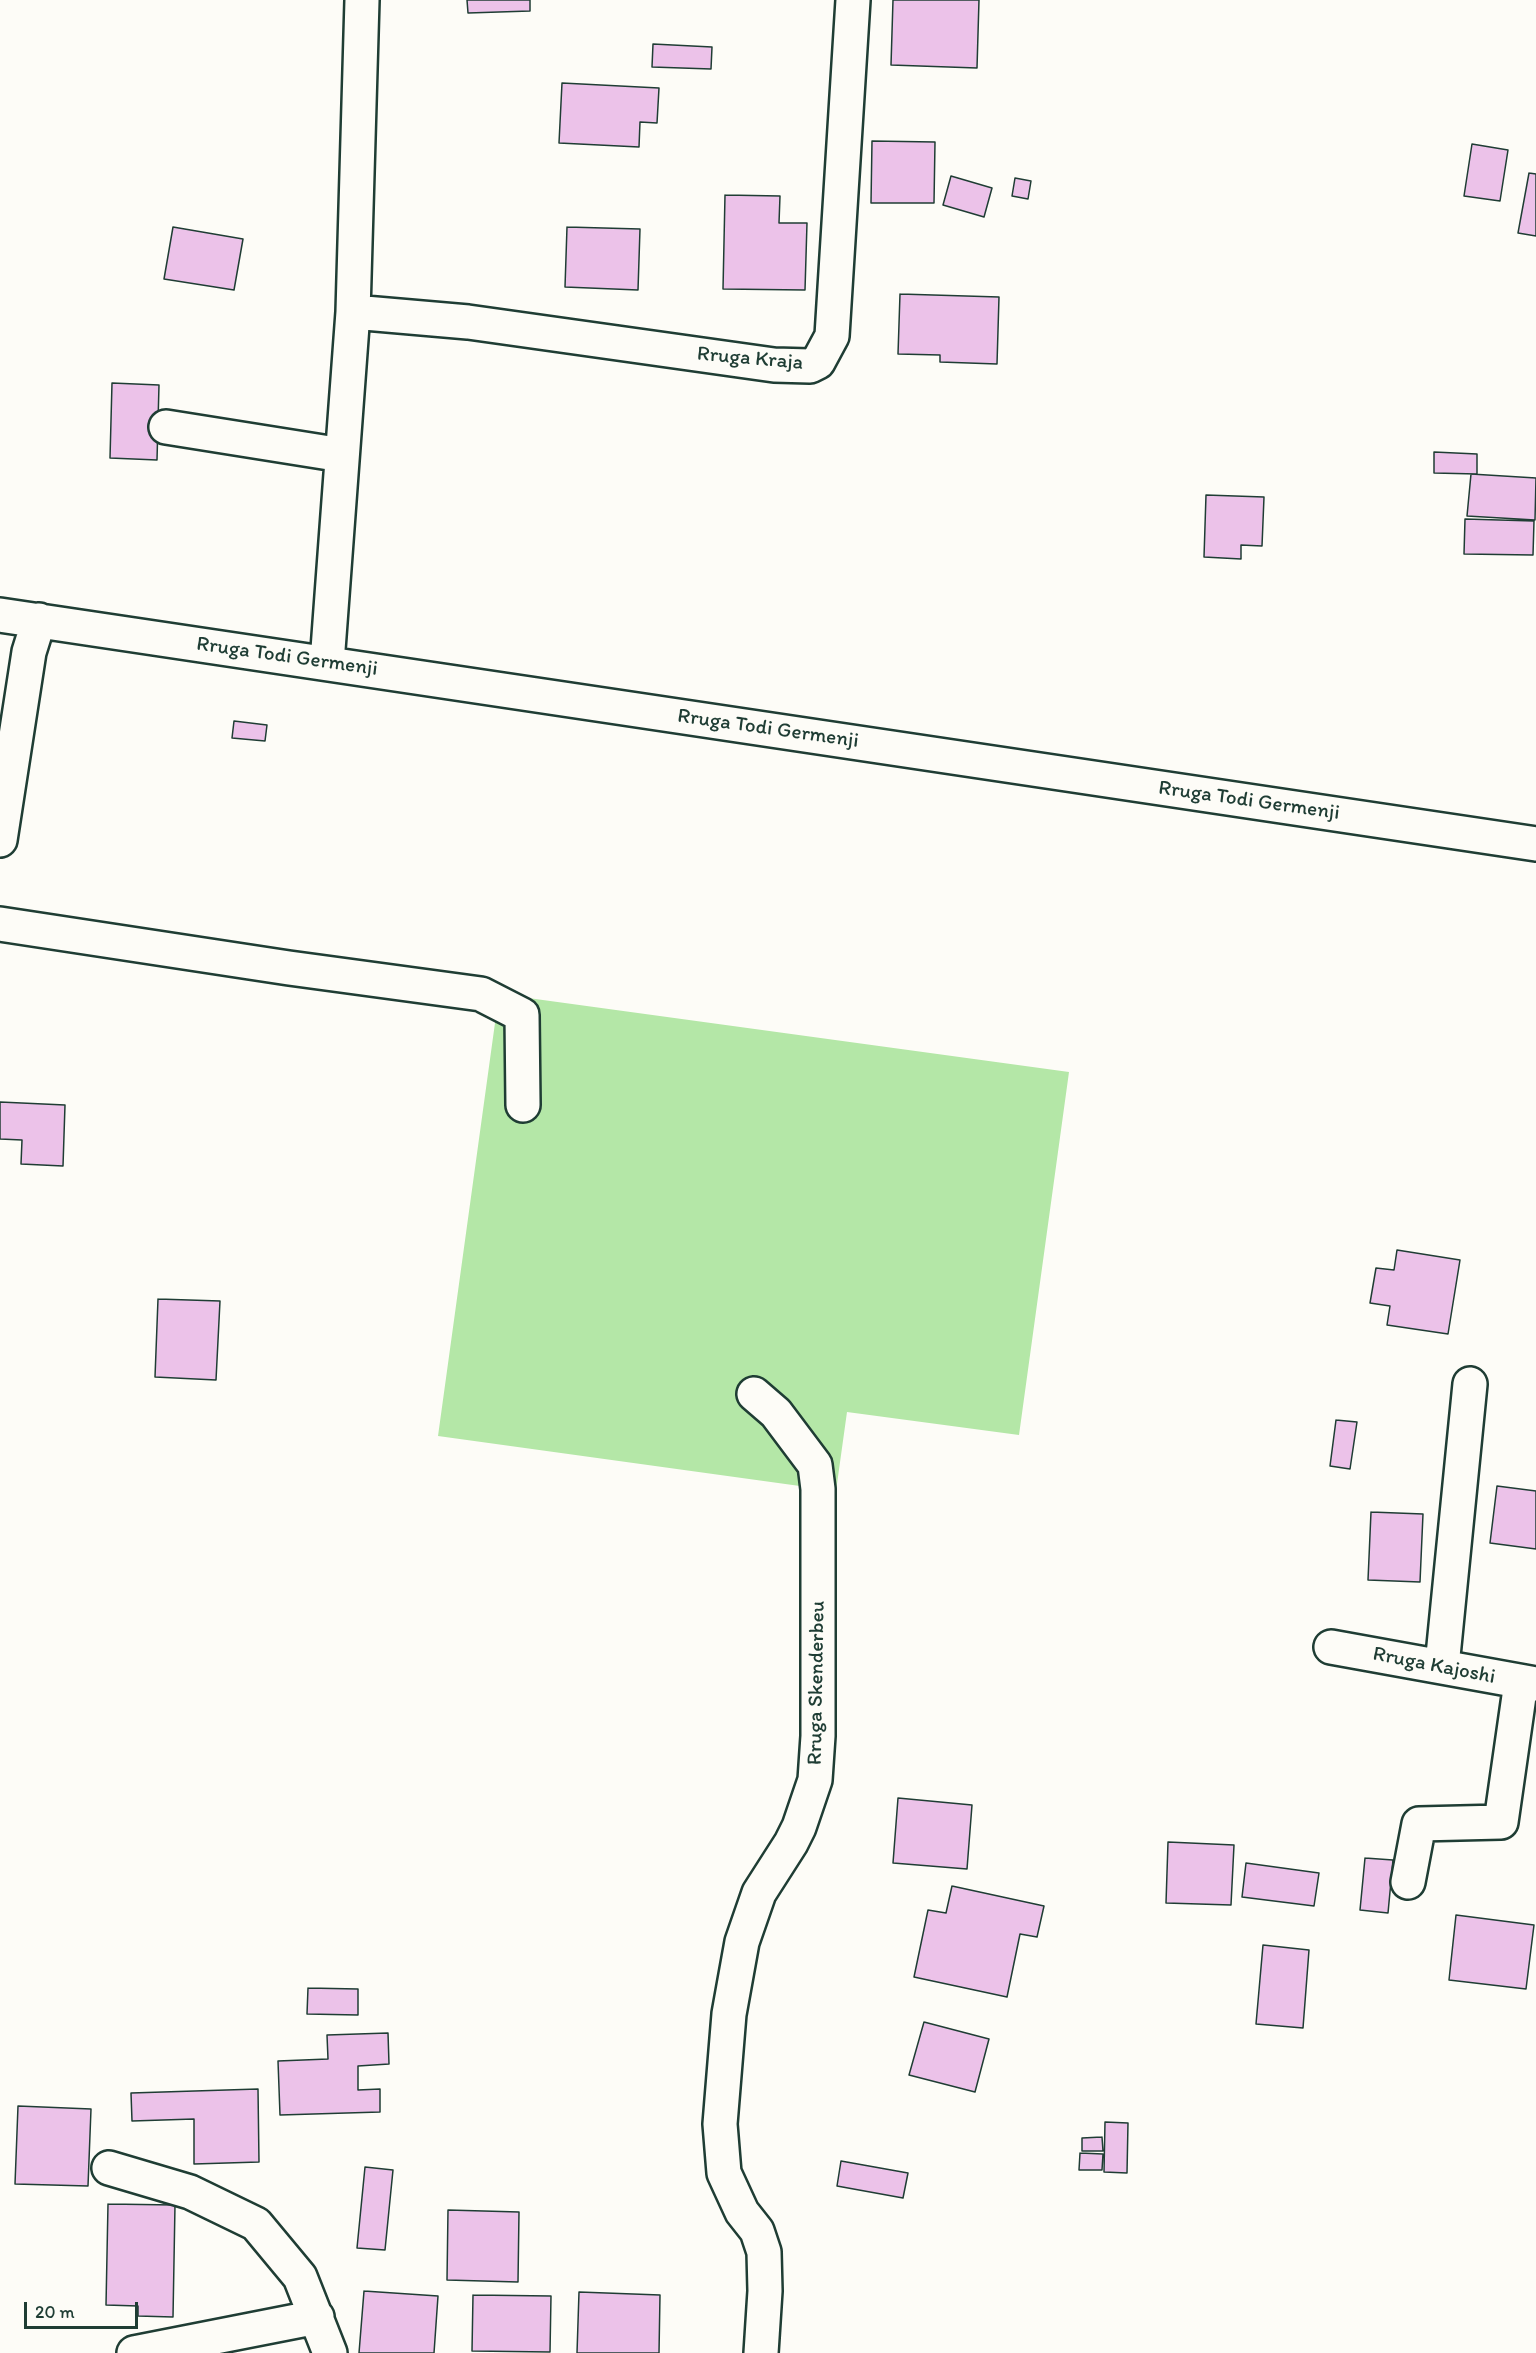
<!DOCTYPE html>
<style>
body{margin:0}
#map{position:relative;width:1536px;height:2353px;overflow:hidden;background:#fdfcf7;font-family:Itim,sans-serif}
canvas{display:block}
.scale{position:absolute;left:24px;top:2302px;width:114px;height:27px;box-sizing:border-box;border:3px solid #1f3d34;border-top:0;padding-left:8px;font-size:18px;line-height:21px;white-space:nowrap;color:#1f3d34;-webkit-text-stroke:4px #fdfcf7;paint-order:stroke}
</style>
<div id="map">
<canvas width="1536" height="2353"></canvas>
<div class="scale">20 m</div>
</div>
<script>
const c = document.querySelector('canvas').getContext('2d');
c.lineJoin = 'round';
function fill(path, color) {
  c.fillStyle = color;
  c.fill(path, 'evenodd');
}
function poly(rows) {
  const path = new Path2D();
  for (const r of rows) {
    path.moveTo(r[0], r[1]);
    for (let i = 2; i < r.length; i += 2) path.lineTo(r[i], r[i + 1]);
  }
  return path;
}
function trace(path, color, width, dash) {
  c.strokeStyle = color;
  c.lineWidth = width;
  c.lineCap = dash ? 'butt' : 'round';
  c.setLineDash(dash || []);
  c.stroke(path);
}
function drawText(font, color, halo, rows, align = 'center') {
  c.font = font + ' Itim,sans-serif';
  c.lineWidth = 4.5;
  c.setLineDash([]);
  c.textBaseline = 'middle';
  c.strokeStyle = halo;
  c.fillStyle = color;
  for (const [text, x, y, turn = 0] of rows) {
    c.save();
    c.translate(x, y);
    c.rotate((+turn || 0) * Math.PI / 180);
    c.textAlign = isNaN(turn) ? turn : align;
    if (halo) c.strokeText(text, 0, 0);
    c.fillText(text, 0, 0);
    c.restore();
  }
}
const green = poly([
 [499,994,1069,1072,1019,1435,847,1412,836,1491,438,1436]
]);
const building = poly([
 [467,0,530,0,530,11,468,13,467,0],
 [893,0,979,0,977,68,891,65,893,0],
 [653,44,712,47,711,69,652,67,653,44],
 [562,83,659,88,657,123,640,122,639,147,559,143,562,83],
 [872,141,935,142,934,203,871,203,872,141],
 [1472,144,1508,150,1500,201,1464,196,1472,144],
 [1529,173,1536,174,1536,236,1518,233,1529,173],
 [951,176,992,188,984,217,943,205,951,176],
 [1015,178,1031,181,1028,199,1012,196,1015,178],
 [725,195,780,196,779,223,807,223,805,290,723,289,725,195],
 [173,227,243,239,234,290,164,279,173,227],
 [567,227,640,229,638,290,565,287,567,227],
 [900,294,999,297,997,364,940,362,940,355,898,354,900,294],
 [112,383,159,385,157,460,110,458,112,383],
 [1434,452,1477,454,1477,474,1434,473,1434,452],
 [1471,474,1536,478,1535,520,1467,516,1471,474],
 [1206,495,1264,497,1262,546,1241,545,1241,559,1204,557,1206,495],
 [1465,519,1534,521,1533,555,1464,554,1465,519],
 [234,721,267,725,265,741,232,738,234,721],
 [0,1102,65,1105,63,1166,21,1164,22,1140,0,1139,0,1102],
 [1397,1250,1460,1260,1448,1334,1387,1325,1390,1306,1370,1303,1376,1268,1394,1270,1397,1250],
 [158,1299,220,1301,216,1380,155,1377,158,1299],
 [1336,1420,1357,1422,1350,1469,1330,1466,1336,1420],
 [1497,1486,1536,1491,1536,1549,1490,1543,1497,1486],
 [1371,1512,1423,1514,1420,1582,1368,1580,1371,1512],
 [898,1798,972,1805,967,1869,893,1863,898,1798],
 [1168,1842,1234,1845,1231,1905,1166,1903,1168,1842],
 [1365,1858,1393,1860,1388,1913,1360,1910,1365,1858],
 [1246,1863,1319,1873,1314,1906,1242,1897,1246,1863],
 [952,1886,1044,1906,1037,1937,1020,1934,1007,1997,914,1977,928,1910,946,1913,952,1886],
 [1456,1915,1534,1925,1526,1989,1449,1980,1456,1915],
 [1263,1945,1309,1950,1303,2028,1256,2024,1263,1945],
 [308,1988,358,1989,358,2015,307,2014,308,1988],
 [924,2022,989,2039,975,2092,909,2075,924,2022],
 [388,2033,389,2064,358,2066,358,2090,380,2089,380,2112,280,2115,278,2061,328,2059,327,2035,388,2033],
 [258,2089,259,2162,194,2164,194,2119,132,2121,131,2093,258,2089],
 [18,2106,91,2109,88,2186,15,2184,18,2106],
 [1105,2122,1128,2123,1127,2173,1104,2172,1105,2122],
 [1102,2137,1103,2151,1082,2151,1082,2138,1102,2137],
 [1080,2153,1103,2154,1102,2170,1079,2170,1080,2153],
 [841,2161,908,2173,903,2198,837,2186,841,2161],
 [365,2167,393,2170,385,2250,357,2248,365,2167],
 [108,2204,175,2205,173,2317,138,2316,138,2306,106,2305,108,2204],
 [448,2210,519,2212,518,2282,447,2280,448,2210],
 [364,2291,438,2296,434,2353,359,2353,364,2291],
 [579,2292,660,2295,659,2353,577,2353,579,2292],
 [473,2295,551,2296,550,2352,472,2351,473,2295]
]);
const minor = poly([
 [353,312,468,322,774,365,810,366,818,362,832,336,853,0],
 [166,427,342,455],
 [0,615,1536,844],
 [327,663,353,312,362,0],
 [0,840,29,652,39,620],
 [0,924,289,968,481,994,522,1015,523,1105],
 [754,1394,776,1413,815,1465,818,1489,818,1736,815,1780,799,1827,791,1843,759,1893,742,1942,729,2014,720,2124,724,2173,742,2212,757,2231,764,2252,765,2291,761,2353],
 [1331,1647,1536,1684],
 [1442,1666,1470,1384],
 [1408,1882,1419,1824,1501,1822,1521,1682],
 [109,2168,190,2192,256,2224,300,2277,330,2353],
 [134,2353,317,2317]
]);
const streetNames = [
 ["Rruga Kraja",750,359,5],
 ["Rruga Todi Germenji",287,657,8],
 ["Rruga Todi Germenji",768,729,8],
 ["Rruga Todi Germenji",1249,801,8],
 ["Rruga Kajoshi",1434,1666,11],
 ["Rruga Skenderbeu",817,1683,-89]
];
fill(green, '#b4e7a7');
fill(building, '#ecc2e9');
trace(building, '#1f3d34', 1.5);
trace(minor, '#1f3d34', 38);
trace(minor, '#fdfcf7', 33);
drawText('21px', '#1f3d34', '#fdfcf7', streetNames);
</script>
